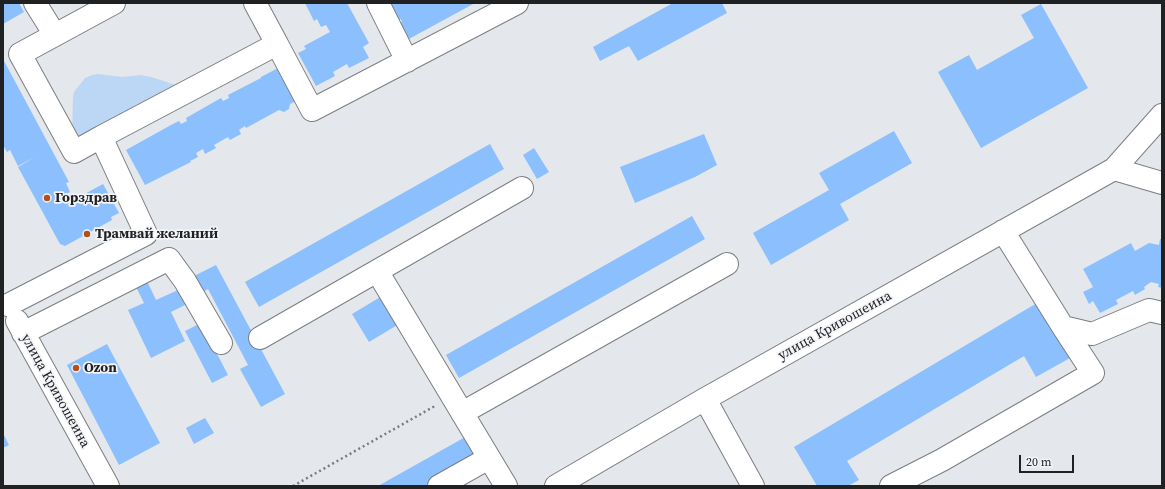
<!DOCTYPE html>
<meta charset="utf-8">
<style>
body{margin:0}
#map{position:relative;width:1165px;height:489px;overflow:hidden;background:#e4e7eb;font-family:"Source Serif 4",serif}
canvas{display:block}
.frame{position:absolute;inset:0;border:4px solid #202123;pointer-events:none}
.scale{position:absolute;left:1019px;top:455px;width:55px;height:18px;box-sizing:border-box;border:2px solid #202123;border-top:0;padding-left:5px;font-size:12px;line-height:14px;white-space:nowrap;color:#202123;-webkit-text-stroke:3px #f2f4f8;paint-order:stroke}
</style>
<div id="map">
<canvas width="1165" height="489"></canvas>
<div class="frame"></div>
<div class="scale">20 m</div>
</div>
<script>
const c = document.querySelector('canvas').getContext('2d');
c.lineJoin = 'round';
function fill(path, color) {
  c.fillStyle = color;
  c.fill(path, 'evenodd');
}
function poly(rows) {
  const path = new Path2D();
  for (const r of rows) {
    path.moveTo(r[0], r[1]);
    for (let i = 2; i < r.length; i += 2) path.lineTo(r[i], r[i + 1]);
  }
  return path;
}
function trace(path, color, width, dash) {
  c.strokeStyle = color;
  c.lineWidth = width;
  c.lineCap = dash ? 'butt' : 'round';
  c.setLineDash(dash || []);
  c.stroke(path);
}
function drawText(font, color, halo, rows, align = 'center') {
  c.font = font + ' "Source Serif 4",serif';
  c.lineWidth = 3.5;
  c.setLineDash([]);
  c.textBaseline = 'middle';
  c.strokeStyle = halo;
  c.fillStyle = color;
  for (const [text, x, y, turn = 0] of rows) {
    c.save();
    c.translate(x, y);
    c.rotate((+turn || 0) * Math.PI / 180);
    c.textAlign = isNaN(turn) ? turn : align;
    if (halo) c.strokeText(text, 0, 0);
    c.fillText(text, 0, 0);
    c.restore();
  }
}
const green = poly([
 [98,74,122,77,141,75,151,77,179,86,72,143,73,98,74,92,85,78,92,75]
]);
const building = poly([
 [3,3,19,3,24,12,3,24],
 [305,3,347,3,369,43,363,47,369,58,349,68,347,64,333,72,335,76,316,86,298,53,306,49,304,46,330,32,326,25,321,27,317,19,314,21],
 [391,3,475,3,407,40,398,24,402,22,401,19,397,21,388,5],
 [673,3,722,3,727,13,638,61,629,46,600,61,593,47],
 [1041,4,1088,88,981,148,938,72,969,55,977,70,1034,38,1021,15],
 [3,59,69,182,66,183,70,192,66,194,70,202,103,184,119,213,111,217,112,220,65,246,60,244,18,167,35,157,18,166,10,150,7,152,3,145],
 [280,67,298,100,290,104,289,109,284,112,279,110,246,128,245,126,239,130,241,134,230,140,228,137,214,145,216,148,205,154,203,149,196,153,198,157,190,161,191,162,145,185,126,150,171,125,179,121,181,124,187,121,186,118,221,98,223,101,229,98,228,95,261,78,261,77],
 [894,131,912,163,840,204,849,220,771,265,753,233,829,190,819,173],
 [704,134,717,165,695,177,635,203,620,167],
 [490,144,504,169,259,307,245,282],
 [534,148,549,172,537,179,523,155],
 [692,216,705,239,459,378,446,355],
 [1160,239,1162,239,1162,288,1158,287,1159,284,1151,282,1144,287,1145,289,1135,295,1133,291,1116,300,1118,304,1100,313,1093,301,1089,304,1083,292,1093,287,1083,269,1131,243,1135,251,1149,243,1159,245],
 [216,265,285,394,261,407,240,369,248,365,208,289,203,292,194,276],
 [147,281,156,300,178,290,185,305,171,312,185,341,151,358,128,310,144,303,136,287],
 [382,296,399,324,369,342,352,314],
 [1037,303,1070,358,1036,377,1024,356,847,461,859,480,848,486,817,486,794,447],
 [201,323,228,375,212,383,185,331],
 [107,344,160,443,119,465,67,365],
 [205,418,214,433,194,444,186,428],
 [476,431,490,456,435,486,378,486],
 [3,433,9,445,3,448]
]);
const path = poly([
 [293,486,435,406]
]);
const minor = poly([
 [35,3,55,35],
 [255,3,277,44],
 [378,3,407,61],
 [101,137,74,152,20,54,114,3],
 [1114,169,1162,183],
 [1003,231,1063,327,1092,334,1149,310,1162,313],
 [377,271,506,486],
 [8,305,146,234,101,137,277,44,312,110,517,3],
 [17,321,108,486],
 [23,333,169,259,185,281,221,343],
 [260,338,522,188],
 [705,399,753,486],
 [462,413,727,264],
 [439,486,489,458],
 [556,486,705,399,1114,169,1162,115],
 [891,486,942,460,1093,373,1063,327]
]);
const markers = [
 [47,198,4,"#b4501d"],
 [87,234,4,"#b4501d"],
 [76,368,4,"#b4501d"]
];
const poiNames = [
 ["Горздрав",55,198],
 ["Трамвай желаний",95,234],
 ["Ozon",84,368]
];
const streetNames = [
 ["улица Кривошеина",835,326,-29],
 ["улица Кривошеина",55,391,61]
];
fill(green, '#bcd6f5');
fill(building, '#8bbffe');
trace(minor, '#7b7e81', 24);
trace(path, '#797b7e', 2.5, [2, 3]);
trace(minor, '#fff', 22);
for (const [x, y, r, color] of markers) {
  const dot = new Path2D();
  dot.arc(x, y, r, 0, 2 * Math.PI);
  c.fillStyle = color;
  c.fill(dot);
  trace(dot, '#f2f4f8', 1.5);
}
drawText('bold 14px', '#202123', '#f2f4f8', poiNames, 'left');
drawText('14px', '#202123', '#f2f4f8', streetNames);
</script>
